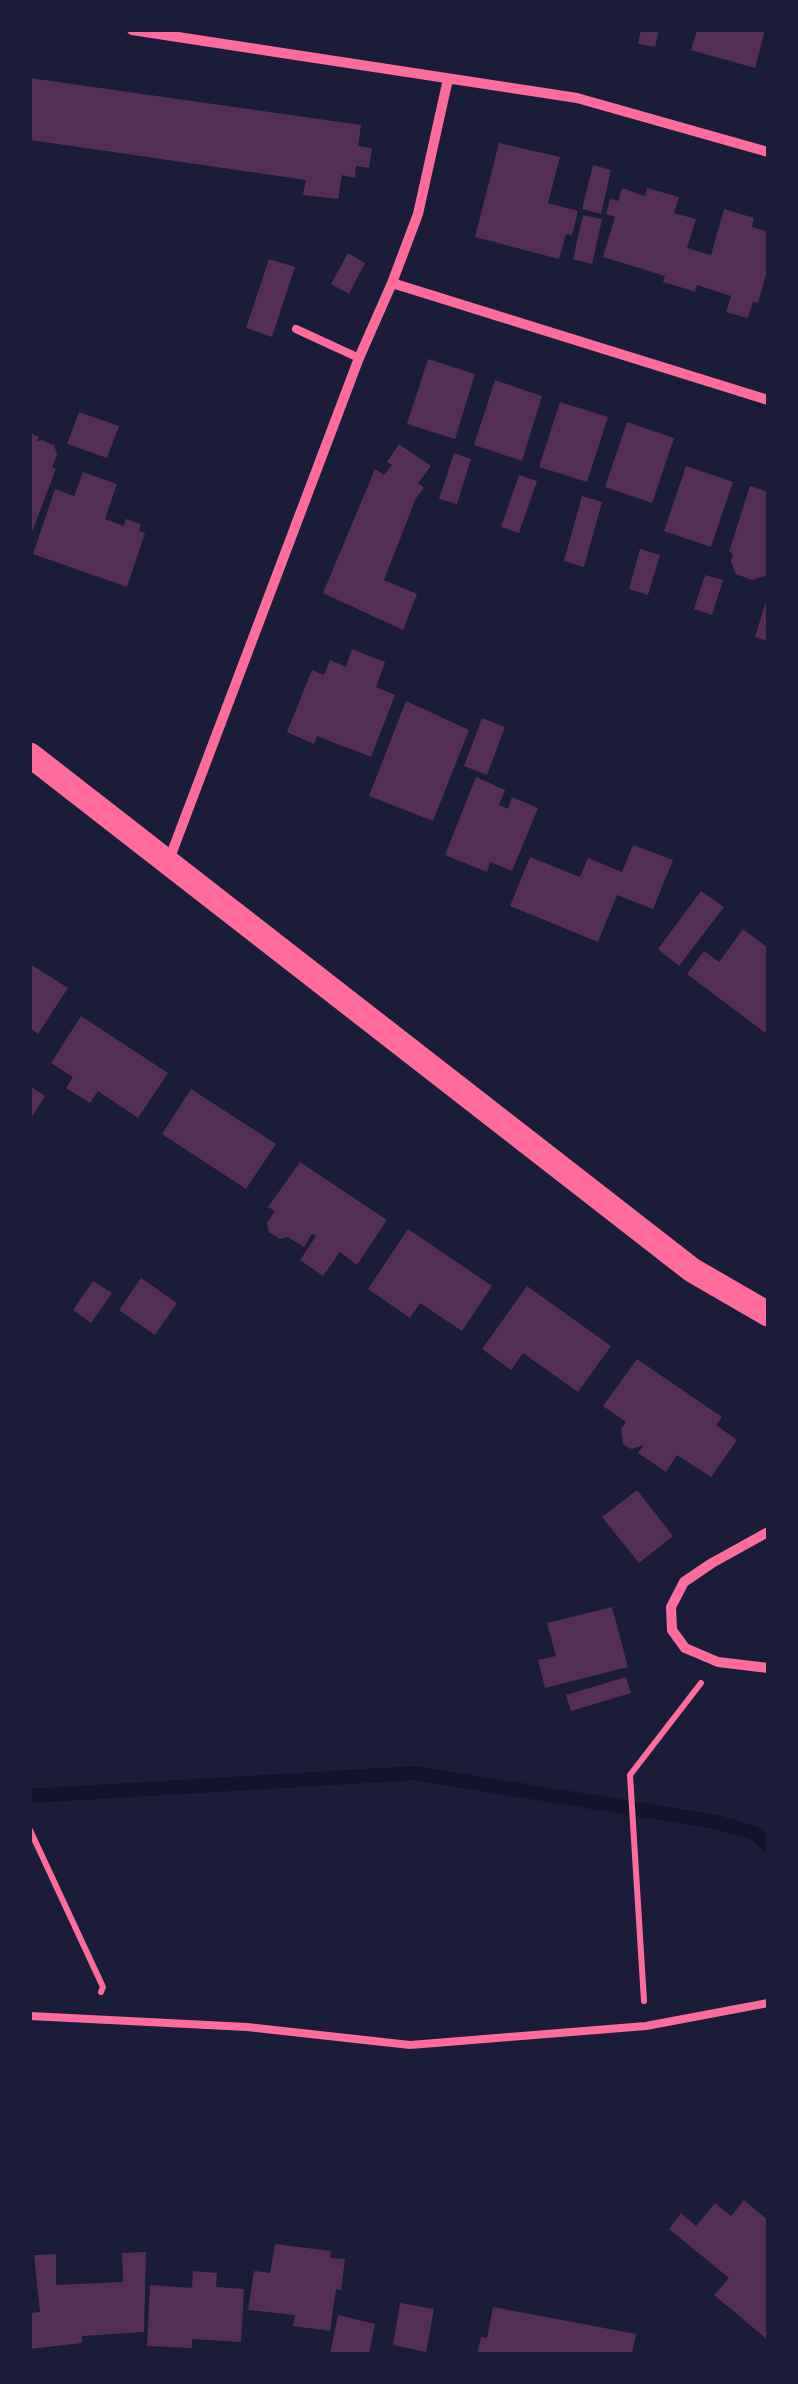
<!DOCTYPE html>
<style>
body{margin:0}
#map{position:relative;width:798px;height:2384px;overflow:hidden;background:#1b1b3a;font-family:"Open Sans",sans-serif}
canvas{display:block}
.frame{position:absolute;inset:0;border:32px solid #1b1b3a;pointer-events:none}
</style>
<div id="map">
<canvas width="798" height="2384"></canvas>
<div class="frame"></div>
</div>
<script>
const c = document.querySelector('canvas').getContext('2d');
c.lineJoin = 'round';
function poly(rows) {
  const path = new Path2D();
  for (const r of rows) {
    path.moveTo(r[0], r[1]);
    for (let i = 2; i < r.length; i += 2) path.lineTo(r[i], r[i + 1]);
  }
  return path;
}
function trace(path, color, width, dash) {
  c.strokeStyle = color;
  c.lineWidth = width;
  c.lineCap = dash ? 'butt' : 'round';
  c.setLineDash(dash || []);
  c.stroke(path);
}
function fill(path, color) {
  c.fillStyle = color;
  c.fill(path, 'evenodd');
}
const stream = poly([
 [30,1796,416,1773,720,1823,756,1834,768,1845]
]);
const building = poly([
 [641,30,659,30,655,47,638,44],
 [697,30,765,30,755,68,691,50],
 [30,78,361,125,358,146,372,148,369,168,356,166,355,178,342,175,338,199,303,195,306,180,30,140],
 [499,143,560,157,548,203,578,211,572,235,566,234,559,259,475,237],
 [593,165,611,170,601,214,582,209],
 [622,188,645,196,647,188,679,197,674,213,696,219,687,248,711,255,724,209,754,218,752,227,768,232,768,268,758,303,753,302,748,318,726,312,731,296,697,285,695,292,677,286,663,282,665,276,603,257,615,217,606,214,610,199,618,201],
 [583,215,602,219,592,264,573,259],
 [348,253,365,263,349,294,331,284],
 [269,259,295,267,272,337,246,328],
 [428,359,475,374,455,439,407,424],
 [495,380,542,396,522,461,474,445],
 [560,402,608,417,587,482,539,467],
 [79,412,119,426,107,458,67,444],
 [627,422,674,438,652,503,605,487],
 [30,433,39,437,37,442,42,440,54,445,57,455,52,467,56,469,30,537],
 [399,444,431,466,418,483,424,488,416,498,384,580,417,594,403,630,323,593,375,469,384,475,392,465,387,462],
 [454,453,471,459,457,504,439,499],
 [686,466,733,482,711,547,664,531],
 [83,472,117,484,105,519,124,526,126,519,141,524,139,531,145,533,127,587,33,554,55,489,74,496],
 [519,475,537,481,519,533,501,527],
 [750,486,768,492,768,575,752,580,736,574,731,562,733,553,729,552],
 [582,496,602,502,584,567,564,561],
 [640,549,660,555,648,595,629,589],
 [705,575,723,580,712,615,694,609],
 [767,598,768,598,768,641,755,637],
 [352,649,385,662,376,687,395,695,371,757,317,736,314,744,287,732,312,670,324,675,330,660,346,667],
 [406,701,469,730,433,821,369,796],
 [482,718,505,727,487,775,464,766],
 [476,777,505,790,499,805,508,809,512,797,538,808,512,871,490,862,487,872,445,855],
 [633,845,673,860,653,909,617,895,598,942,510,906,530,857,580,877,588,858,622,872],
 [701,891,724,907,679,966,658,949],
 [743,929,768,948,768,1035,687,974,704,951,719,962],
 [30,964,68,988,38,1034,30,1028],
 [81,1016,168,1073,138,1118,98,1091,90,1103,66,1088,73,1077,51,1063],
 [30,1086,45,1096,30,1120],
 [191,1089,276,1144,246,1189,162,1134],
 [300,1162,387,1220,357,1265,340,1252,323,1276,300,1260,316,1236,312,1234,304,1247,288,1237,280,1239,269,1232,267,1223,275,1211,268,1207],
 [408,1229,492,1286,462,1331,420,1303,410,1318,368,1289],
 [141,1278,177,1303,155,1335,119,1310],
 [93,1281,112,1293,91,1323,73,1310],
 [527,1286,611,1346,578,1392,523,1353,511,1370,482,1349],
 [637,1359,722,1417,716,1425,737,1440,711,1477,677,1455,666,1472,638,1453,644,1445,631,1449,623,1444,621,1429,626,1422,603,1406],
 [637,1490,673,1536,639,1563,602,1517],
 [612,1607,628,1667,545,1688,538,1660,556,1656,547,1623],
 [626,1677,631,1693,571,1711,566,1695],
 [744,2200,768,2220,768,2340,714,2295,729,2278,669,2229,681,2213,696,2226,715,2203,731,2216],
 [275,2244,331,2251,330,2258,345,2259,341,2290,336,2289,330,2331,293,2326,295,2315,248,2310,254,2271,270,2273],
 [146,2252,144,2332,82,2336,82,2343,30,2349,30,2313,40,2312,34,2255,56,2254,56,2285,123,2282,122,2253],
 [193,2271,217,2273,216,2287,244,2289,241,2342,192,2339,192,2348,147,2346,150,2285,192,2288],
 [400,2303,434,2309,426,2352,393,2345],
 [493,2307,636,2334,632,2354,477,2354,481,2337,487,2338],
 [338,2315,375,2324,369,2354,330,2354]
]);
const path = poly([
 [30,1830,103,1987,101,1992],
 [644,2001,630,1775,701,1683]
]);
const service = poly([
 [296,329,359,358],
 [30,2016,247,2027,410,2045,646,2026,768,2003]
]);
const minor = poly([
 [132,30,577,98,768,152],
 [392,283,768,400],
 [169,860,359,358,392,283,418,214,448,79],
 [768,1532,712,1563,684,1582,671,1607,672,1630,685,1648,718,1662,768,1668]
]);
const primary = poly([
 [30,755,692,1270,768,1314]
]);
trace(stream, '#12122b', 14);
fill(building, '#542f53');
trace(path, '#ff6b9d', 6);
trace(service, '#ff6b9d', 8);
trace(minor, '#ff6b9d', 10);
trace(primary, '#ff6b9d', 25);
</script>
